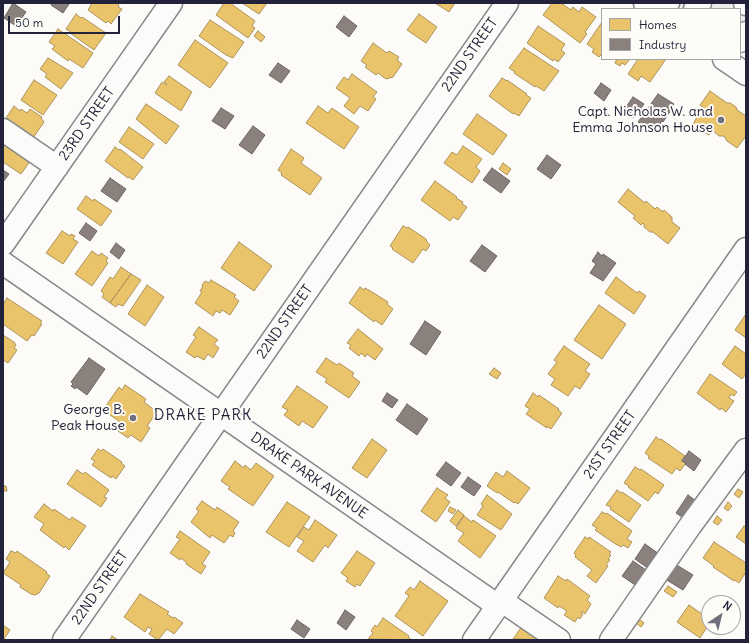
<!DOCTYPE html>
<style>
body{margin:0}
#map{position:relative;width:749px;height:643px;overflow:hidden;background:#fcfbf8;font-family:Delius,sans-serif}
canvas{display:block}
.frame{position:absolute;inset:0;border:4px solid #22223b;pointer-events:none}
.legend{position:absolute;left:601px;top:8px;width:140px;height:52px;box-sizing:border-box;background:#fdfcf7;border:1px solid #a5a5ac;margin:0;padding:5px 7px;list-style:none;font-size:12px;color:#22223b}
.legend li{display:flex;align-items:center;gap:8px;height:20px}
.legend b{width:20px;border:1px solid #a5a5ac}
.north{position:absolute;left:701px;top:595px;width:40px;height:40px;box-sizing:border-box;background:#fdfcf7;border:1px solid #a5a5ac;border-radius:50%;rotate:35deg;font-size:11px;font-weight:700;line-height:16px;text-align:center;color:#22223b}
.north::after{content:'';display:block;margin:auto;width:14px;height:18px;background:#6e6e7d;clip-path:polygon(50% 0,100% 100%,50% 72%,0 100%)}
.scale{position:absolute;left:8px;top:16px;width:112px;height:18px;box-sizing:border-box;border:2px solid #22223b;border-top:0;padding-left:5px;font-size:12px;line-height:14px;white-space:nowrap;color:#22223b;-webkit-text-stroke:3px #fdfcf7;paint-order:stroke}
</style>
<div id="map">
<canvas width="749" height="643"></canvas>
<div class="frame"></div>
<ul class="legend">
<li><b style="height:11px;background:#e9c46a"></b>Homes</li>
<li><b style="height:11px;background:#8a817c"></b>Industry</li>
</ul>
<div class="north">N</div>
<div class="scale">50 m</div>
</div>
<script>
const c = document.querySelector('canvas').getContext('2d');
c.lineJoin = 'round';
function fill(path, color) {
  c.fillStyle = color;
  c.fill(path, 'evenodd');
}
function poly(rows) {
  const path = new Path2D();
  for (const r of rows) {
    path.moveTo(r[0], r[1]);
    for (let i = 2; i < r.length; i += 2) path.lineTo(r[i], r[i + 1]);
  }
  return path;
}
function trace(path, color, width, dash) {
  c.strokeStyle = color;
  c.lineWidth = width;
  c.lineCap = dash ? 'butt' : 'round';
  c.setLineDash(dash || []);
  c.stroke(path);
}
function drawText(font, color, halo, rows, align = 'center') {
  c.font = font + ' Delius,sans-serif';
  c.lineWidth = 4;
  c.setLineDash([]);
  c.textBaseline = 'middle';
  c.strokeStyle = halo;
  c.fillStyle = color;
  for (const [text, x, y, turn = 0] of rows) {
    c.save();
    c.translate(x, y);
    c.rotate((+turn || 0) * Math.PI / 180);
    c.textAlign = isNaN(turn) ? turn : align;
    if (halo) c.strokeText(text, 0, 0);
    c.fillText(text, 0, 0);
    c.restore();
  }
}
const built = poly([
 [677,3,746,3,746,53,740,49,740,9,683,9,677,5]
]);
const homes = poly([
 [92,3,117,3,119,5,118,7,122,9,111,24,108,21,106,23,88,10,92,3],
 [224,3,230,3,255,21,252,26,255,28,248,38,216,15,224,3],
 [242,3,267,3,259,14,242,3],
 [435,3,455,3,449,12,435,3],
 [552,3,561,3,571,10,573,7,579,12,582,7,596,17,585,32,587,34,580,43,543,15,552,3],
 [76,14,81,18,82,17,106,33,94,50,70,33,71,32,66,29,76,14],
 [419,14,437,27,426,43,407,30,419,14],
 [210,20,244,42,233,58,226,55,199,36,210,20],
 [602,22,602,54,599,57,592,52,594,49,587,44,602,22],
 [538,26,565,44,561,50,565,53,558,62,554,59,553,61,527,43,538,26],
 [58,29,93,53,83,68,69,59,68,61,52,49,55,46,49,42,58,29],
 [258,31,265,37,261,42,254,36,258,31],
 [195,40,228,63,210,88,178,65,195,40],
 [373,43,387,53,389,51,399,57,397,60,402,64,393,77,386,79,378,73,376,75,365,67,367,65,361,61,373,43],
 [524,48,559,71,544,91,536,86,535,87,514,73,515,72,509,68,524,48],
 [48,58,73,73,61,89,45,77,47,74,40,69,48,58],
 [617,59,630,59,625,65,622,63,620,66,615,63,617,59],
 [638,59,666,59,650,82,641,76,638,81,628,74,638,59],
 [352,74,377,92,373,97,376,99,368,111,360,106,354,114,344,106,350,98,336,88,344,77,348,80,352,74],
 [169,76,192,92,181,111,155,93,162,82,166,85,167,84,164,82,169,76],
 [502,78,507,81,507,80,527,94,526,95,531,98,519,116,514,113,513,114,489,96,502,78],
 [34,80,57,95,43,115,21,100,34,80],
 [710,91,727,103,730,103,736,107,737,110,746,116,746,136,737,148,727,141,724,136,719,136,712,130,709,135,693,124,703,107,700,105,710,91],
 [146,104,179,126,166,144,136,119,146,104],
 [14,106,20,111,21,109,27,113,30,109,42,117,41,118,44,122,33,138,11,124,12,122,6,118,14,106],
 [318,106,328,113,332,108,359,127,344,149,306,123,318,106],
 [477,114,507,135,493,155,463,134,477,114],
 [129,127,154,144,143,159,119,142,129,127],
 [3,142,33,157,21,174,3,162,3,142],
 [463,146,482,159,476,167,480,171,472,183,444,163,452,152,457,155,463,146],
 [115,147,119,150,120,149,143,167,133,180,129,177,128,178,105,161,115,147],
 [291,149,304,158,301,163,322,178,310,195,281,175,282,173,278,170,291,149],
 [503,163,511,169,507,175,499,169,503,163],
 [435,181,457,197,456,198,463,202,462,204,467,207,458,220,453,217,450,221,421,200,435,181],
 [628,189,645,203,646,201,655,209,657,207,663,212,664,210,671,216,670,217,672,217,672,222,680,228,668,244,653,232,650,232,644,227,644,224,643,223,641,225,633,218,635,216,618,202,628,189],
 [86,196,93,201,94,199,112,211,101,226,77,209,86,196],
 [403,226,407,228,408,227,426,239,427,242,430,245,426,251,423,249,413,263,392,249,393,248,390,246,403,226],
 [62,231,70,236,71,234,75,236,73,239,78,242,63,264,46,253,62,231],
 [239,242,272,266,254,291,221,268,239,242],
 [92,251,99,256,101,253,108,258,106,261,108,263,92,286,75,274,92,251],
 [121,267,131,274,110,303,102,297,104,294,101,291,110,277,113,279,121,267],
 [131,274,141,280,123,306,118,304,116,307,110,303,131,274],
 [616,277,637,293,639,291,646,296,634,314,605,293,616,277],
 [211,280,236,295,234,297,239,301,230,315,222,310,220,313,216,311,213,316,195,303,202,292,200,291,203,286,202,285,205,281,209,283,211,280],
 [147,285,164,297,145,326,128,314,147,285],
 [360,287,364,290,365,288,372,292,388,302,387,304,393,309,382,325,375,320,374,322,349,303,360,287],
 [7,298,42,321,40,323,42,324,34,336,32,335,27,341,3,324,3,305,7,298],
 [599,305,626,324,602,359,574,340,599,305],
 [746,314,746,338,735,330,746,314],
 [199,327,218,340,214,344,219,348,213,358,208,354,204,360,197,356,195,358,186,352,196,337,193,335,199,327],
 [358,329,383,349,375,360,367,354,365,357,361,353,359,356,349,348,351,345,347,343,358,329],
 [3,335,14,342,16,345,14,348,17,350,8,363,3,360,3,335],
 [564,346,590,364,585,371,590,374,580,389,575,386,568,396,551,385,555,379,548,374,557,362,554,360,564,346],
 [735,346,746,354,746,374,742,379,722,364,735,346],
 [326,358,337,365,339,363,354,373,352,376,360,382,349,398,325,382,327,379,316,372,326,358],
 [494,368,501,373,497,379,489,374,494,368],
 [710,374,737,392,734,396,731,394,729,398,734,401,726,412,721,408,720,410,697,393,710,374],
 [125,385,146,399,144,402,157,412,147,426,150,428,141,442,131,435,128,438,118,431,123,424,103,410,119,387,122,390,125,385],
 [297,386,328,407,313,428,302,421,299,426,284,415,288,410,282,407,297,386],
 [533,393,538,397,539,395,559,409,558,410,562,413,551,429,547,426,547,428,526,414,530,409,525,406,533,393],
 [656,437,660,440,661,439,685,456,681,460,686,463,680,471,676,468,672,474,648,458,649,456,645,453,656,437],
 [372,439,387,450,367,478,352,468,372,439],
 [98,449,101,451,103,449,122,462,121,463,125,466,116,479,112,476,111,478,92,465,95,461,91,459,98,449],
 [235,461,244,468,245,465,251,470,256,463,274,476,253,506,228,489,230,487,221,481,235,461],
 [635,467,640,470,641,469,664,485,658,494,655,492,648,501,628,487,629,486,624,483,635,467],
 [77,470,83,474,85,472,109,490,104,497,107,498,101,507,67,484,77,470],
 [507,471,530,488,518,504,515,502,514,503,498,492,497,493,487,486,496,472,503,477,507,471],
 [3,486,6,486,7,491,3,491,3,486],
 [437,488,448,495,445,498,450,502,436,522,421,511,437,488],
 [738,489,743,492,739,498,734,494,738,489],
 [617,490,621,493,622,492,641,505,629,522,610,509,611,507,606,505,617,490],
 [487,495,512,514,501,530,477,515,483,506,481,504,487,495],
 [202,501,215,510,217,507,239,522,233,531,235,533,233,537,230,535,224,543,212,535,210,538,191,522,199,511,196,509,202,501],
 [287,502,310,517,289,547,266,532,287,502],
 [728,502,732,506,728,511,724,508,728,502],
 [44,504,53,511,54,509,70,520,72,517,86,526,69,550,65,546,64,548,40,530,44,524,34,517,44,504],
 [450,507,456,510,453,514,448,511,450,507],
 [458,510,464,515,456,526,450,521,458,510],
 [602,512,606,514,607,513,632,531,627,539,632,542,628,548,623,545,621,547,614,543,595,530,597,528,592,525,602,512],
 [464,516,472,522,473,520,496,536,480,558,458,541,464,533,456,528,464,516],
 [717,516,722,520,718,525,713,522,717,516],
 [315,520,337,535,328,548,325,545,313,562,297,551,304,541,297,537,304,527,309,530,315,520],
 [744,526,746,527,746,544,736,537,744,526],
 [180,531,210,552,202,564,206,566,201,574,186,564,187,563,181,558,180,560,170,553,180,539,176,537,180,531],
 [585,537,588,539,589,537,611,552,609,554,611,555,608,559,610,560,606,565,608,566,596,583,587,576,592,570,575,557,576,555,574,553,585,537],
 [714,542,746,563,746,572,739,583,735,580,734,581,713,567,714,566,703,558,714,542],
 [11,551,16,553,17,551,47,572,46,573,50,576,39,593,35,595,31,594,20,587,21,585,3,573,10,562,6,559,11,551],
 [357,551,375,563,360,586,357,584,355,587,346,581,348,578,341,573,357,551],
 [558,576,566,581,567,579,590,596,587,600,591,604,585,614,582,611,581,613,583,614,580,619,578,617,575,622,564,615,567,611,559,606,558,608,544,598,558,576],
 [420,581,448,601,423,636,395,616,409,596,405,593,410,587,414,590,420,581],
 [668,586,677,592,673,597,664,591,668,586],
 [140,594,169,612,167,614,173,618,174,617,183,623,174,634,167,629,158,640,149,634,152,629,148,627,145,632,124,617,140,594],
 [689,605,709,619,709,624,700,638,677,622,689,605],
 [383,618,409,636,408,637,412,640,368,639,373,633,371,631,375,625,377,627,383,618],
 [639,619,644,623,641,627,636,623,639,619],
 [525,622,553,640,513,639,525,622],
 [3,625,10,630,4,639,5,640,3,640,3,625],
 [112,636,118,640,110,640,112,636]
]);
const industry = poly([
 [13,3,26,12,16,26,4,18,13,3],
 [52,3,67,3,69,4,63,13,51,5,52,3],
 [344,16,357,26,349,37,336,27,344,16],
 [278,63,290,71,281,83,269,75,278,63],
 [601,83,611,90,604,101,594,93,601,83],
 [658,94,674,104,670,109,671,110,663,122,662,121,653,133,638,122,658,94],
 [633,97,644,104,634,118,624,110,633,97],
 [221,108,234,116,225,129,212,121,221,108],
 [253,126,265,135,252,154,239,145,253,126],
 [547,155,561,165,551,179,537,169,547,155],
 [492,168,510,181,501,193,483,180,492,168],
 [3,170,9,174,3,182,3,170],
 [110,178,126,189,117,202,101,191,110,178],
 [86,223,97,231,90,241,79,233,86,223],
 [116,243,125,250,119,259,110,252,116,243],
 [482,245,497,256,485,272,470,261,482,245],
 [598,252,602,256,603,254,616,263,603,281,590,273,596,264,592,261,598,252],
 [425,321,441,332,426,355,410,344,425,321],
 [89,358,105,369,87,395,76,387,75,389,71,386,73,384,71,382,89,358],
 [387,393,398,400,392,408,382,401,387,393],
 [407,404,428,419,417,435,396,420,407,404],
 [689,451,701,460,694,471,685,464,686,463,682,461,689,451],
 [446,462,461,473,451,486,436,475,446,462],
 [468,477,481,486,474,496,461,487,468,477],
 [688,495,700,504,688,521,676,513,688,495],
 [645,544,659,554,649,569,635,559,645,544],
 [633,561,649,572,638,587,622,576,633,561],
 [675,564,693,575,683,590,665,579,675,564],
 [345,610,355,617,346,630,337,623,345,610],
 [297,620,310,629,304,638,291,629,297,620]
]);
const minor = poly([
 [745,3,746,4],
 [665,9,668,3],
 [695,9,700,3],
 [740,41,746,33],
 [3,130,57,167],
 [3,244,171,3],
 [3,263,498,606],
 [502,601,559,640],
 [64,640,507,3],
 [474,640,746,249],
 [611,640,690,526,746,450]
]);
const major = poly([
 [645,3,653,9],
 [724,59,746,74]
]);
const markers = [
 [721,120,4,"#6e6e7d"],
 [133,418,4,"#6e6e7d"]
];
const streetNames = [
 ["22ND STREET",470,55,-55],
 ["23RD STREET",87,124,-55],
 ["22ND STREET",285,322,-55],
 ["21ST STREET",610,445,-55],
 ["DRAKE PARK AVENUE",309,476,35],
 ["22ND STREET",100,588,-55]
];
const poiNames = [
 ["Capt. Nicholas W. and",713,112],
 ["Emma Johnson House",713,128],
 ["George B.",125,410],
 ["Peak House",125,426]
];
const neighbourhoodNames = [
 ["DRAKE PARK",203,416]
];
fill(built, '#ebebe9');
fill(homes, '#e9c46a');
trace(homes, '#ad935c', 1);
fill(industry, '#8a817c');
trace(industry, '#6b6468', 1);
trace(minor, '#88888c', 25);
trace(major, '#88888c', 25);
trace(minor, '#fbfbf9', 22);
trace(major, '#fbfbf9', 22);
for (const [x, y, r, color] of markers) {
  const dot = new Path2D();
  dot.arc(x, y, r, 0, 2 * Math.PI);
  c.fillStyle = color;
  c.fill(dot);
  trace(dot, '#fdfcf7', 1.5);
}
drawText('14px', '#22223b', '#fdfcf7', streetNames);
drawText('14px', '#22223b', '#fdfcf7', poiNames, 'right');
c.letterSpacing = '1px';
drawText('15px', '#22223b', '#fdfcf7', neighbourhoodNames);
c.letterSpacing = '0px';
</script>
